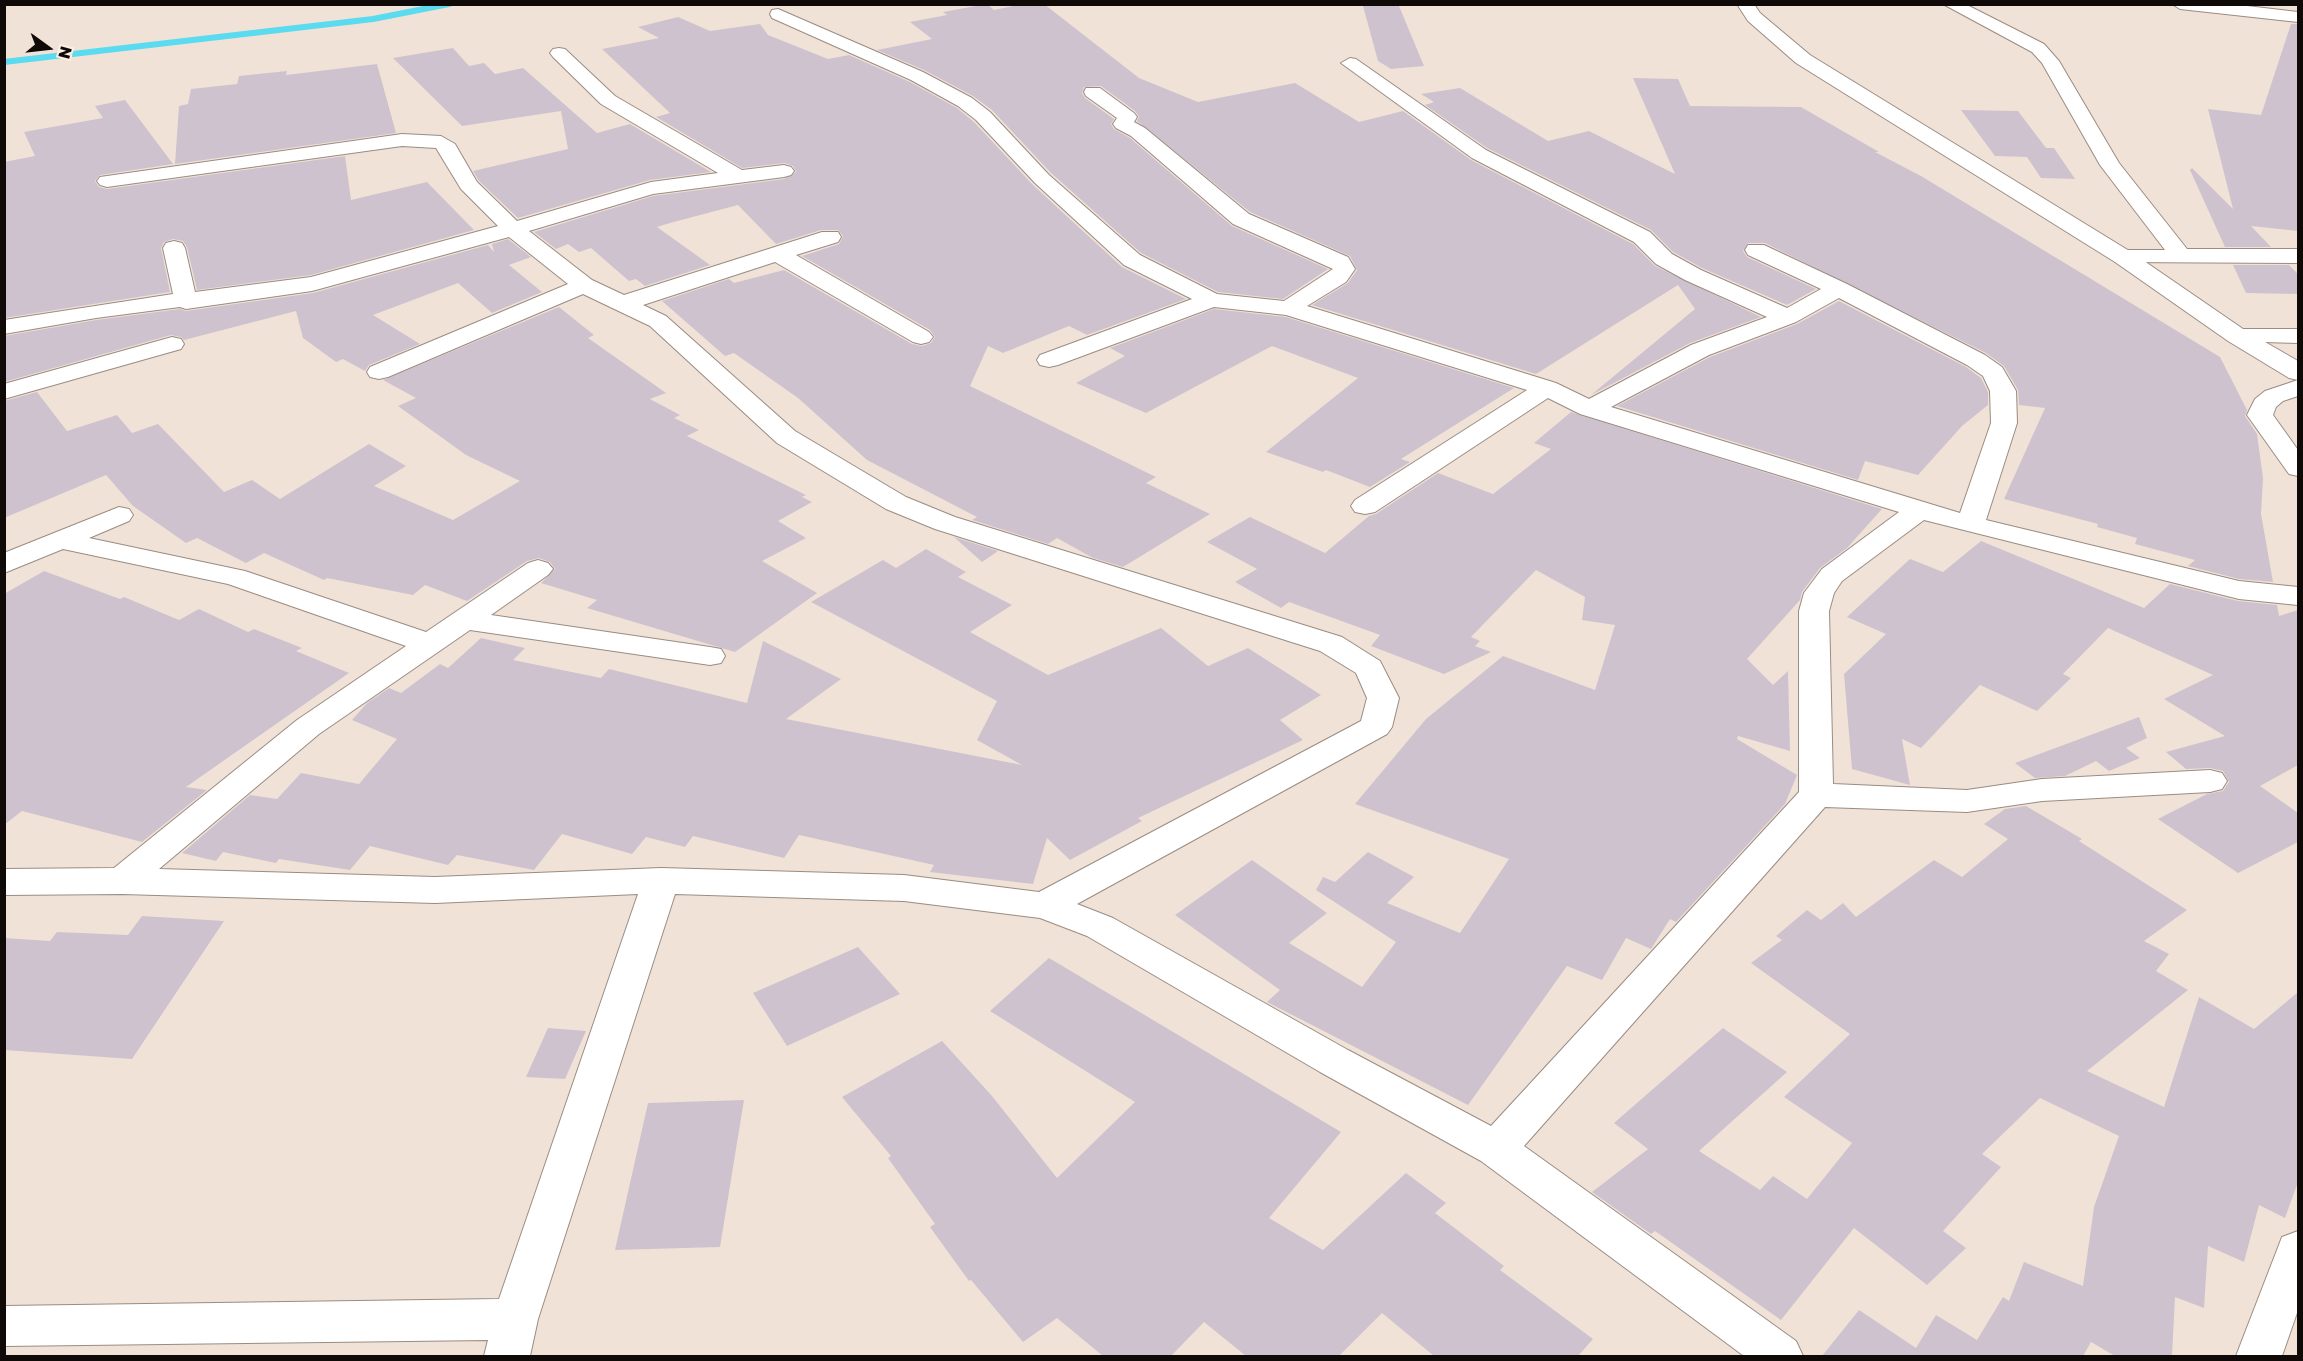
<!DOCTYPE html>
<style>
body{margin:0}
#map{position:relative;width:2303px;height:1361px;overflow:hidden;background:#f1e2d7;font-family:"Golos Text",sans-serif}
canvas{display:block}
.frame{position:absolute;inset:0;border:6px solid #0f0a07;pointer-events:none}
.north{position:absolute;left:18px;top:18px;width:60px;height:60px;-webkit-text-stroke:4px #ffefe4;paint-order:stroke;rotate:105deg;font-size:16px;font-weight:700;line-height:24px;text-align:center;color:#0f0a07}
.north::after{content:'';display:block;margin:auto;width:21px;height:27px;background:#0f0a07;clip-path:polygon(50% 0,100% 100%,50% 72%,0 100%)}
</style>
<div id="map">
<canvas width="2303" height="1361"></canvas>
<div class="frame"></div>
<div class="north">N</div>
</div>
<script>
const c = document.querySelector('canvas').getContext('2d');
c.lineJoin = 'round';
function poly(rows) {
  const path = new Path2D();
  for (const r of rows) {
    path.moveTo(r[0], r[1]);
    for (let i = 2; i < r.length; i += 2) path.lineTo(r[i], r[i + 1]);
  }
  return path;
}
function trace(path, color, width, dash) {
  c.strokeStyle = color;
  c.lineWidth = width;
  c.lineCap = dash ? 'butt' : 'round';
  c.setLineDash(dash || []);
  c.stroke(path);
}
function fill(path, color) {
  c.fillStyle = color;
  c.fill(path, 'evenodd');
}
const stream = poly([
 [4,62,373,19,449,4]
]);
const building = poly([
 [987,4,994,10,1023,4,1044,4,1139,78,1198,102,1295,83,1359,122,1403,111,1471,160,1633,244,1655,266,1761,317,1690,343,1591,395,1695,309,1678,285,1536,374,1312,305,1348,283,1357,270,1350,256,1250,212,1137,121,1139,117,1135,111,1101,86,1084,87,1082,93,1085,98,1114,119,1111,124,1114,129,1130,138,1232,226,1328,269,1283,299,1218,292,1141,253,1051,173,992,110,973,96,924,70,877,50,932,39,910,22,947,15,943,12],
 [1363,6,1399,6,1424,66,1391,69,1378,61],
 [678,17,710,31,760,24,768,35,828,59,849,55,910,82,957,108,974,122,1033,185,1122,267,1186,299,1087,335,1069,326,1003,353,988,346,970,386,1156,477,1146,483,1210,514,1123,567,1093,558,1057,538,1048,544,972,520,977,517,867,460,798,398,734,353,725,356,662,301,729,279,734,283,784,270,912,344,922,346,931,343,935,337,930,330,802,256,839,244,843,236,838,230,821,230,776,244,738,205,670,223,657,227,710,265,645,286,636,279,629,281,591,248,579,252,568,244,556,249,534,232,653,196,784,179,796,172,793,166,785,163,742,168,656,117,670,113,602,49,659,38,638,27],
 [2291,24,2298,24,2298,231,2251,226,2271,247,2225,247,2190,170,2192,168,2233,209,2208,109,2261,115],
 [453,48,469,66,484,63,495,74,523,68,597,133,630,124,711,172,650,180,518,218,479,181,473,171,568,149,561,111,462,126,393,58],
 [377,64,396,133,175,164,179,106,188,104,191,89,237,84,239,76,287,71,286,75],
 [1633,78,1678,79,1690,106,1801,107,1879,152,1875,152,1921,176,2220,357,2247,410,2245,416,2257,434,2263,478,2261,514,2273,582,2239,579,2188,566,2195,560,2135,544,2137,538,2097,527,2098,524,2004,499,2045,408,2019,405,2018,390,2004,366,1986,353,1765,243,1748,243,1743,251,1747,257,1816,289,1787,305,1702,268,1673,252,1651,230,1487,148,1425,105,1434,102,1421,94,1460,88,1548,141,1589,131,1675,174],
 [125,100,173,164,100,175,95,181,99,187,107,189,345,156,351,200,427,182,474,230,311,275,197,290,187,247,183,241,173,239,164,242,161,248,170,292,4,318,4,162,35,156,24,132,103,118,95,106],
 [1961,110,2018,111,2046,148,2054,148,2075,179,2041,178,2027,157,1995,156],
 [508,239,531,257,509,265,542,292,492,313,458,283,373,315,420,344,369,365,365,371,343,359,336,362,303,338,296,311,184,340,181,337,171,335,4,382,4,336,96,320,180,309,186,311,313,293,488,245,494,252,492,244],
 [2233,265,2289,265,2298,274,2298,294,2246,293],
 [1839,301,1966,367,1981,378,1988,392,1988,405,1962,426,1918,475,1865,461,1858,480,1617,406,1710,357,1797,324],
 [559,307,594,335,588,338,666,393,650,399,680,415,674,418,699,430,687,436,806,495,802,497,812,502,778,521,806,538,762,561,817,593,735,652,587,608,597,600,541,583,555,569,550,562,539,558,527,561,467,601,425,585,413,595,327,578,324,580,264,553,246,563,197,538,186,543,133,506,106,475,4,518,4,401,37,392,67,431,117,415,132,433,158,424,224,492,252,480,280,499,369,444,406,466,374,486,453,520,520,481,466,455,398,406,416,398,383,380],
 [1214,309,1286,317,1514,388,1401,459,1410,462,1370,487,1326,470,1323,472,1266,452,1358,378,1272,346,1146,413,1076,383,1125,356,1110,348],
 [1571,412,1882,509,1847,548,1820,568,1802,592,1800,600,1747,659,1773,685,1788,671,1790,751,1738,736,1737,739,1797,775,1785,804,1676,922,1670,919,1651,949,1626,938,1602,980,1567,966,1468,1105,1267,1002,1280,990,1175,915,1252,860,1327,913,1289,943,1362,987,1396,942,1316,890,1323,877,1335,882,1368,852,1414,877,1387,903,1460,933,1509,859,1355,804,1426,719,1503,656,1595,690,1615,625,1582,620,1585,597,1536,570,1471,637,1480,641,1475,646,1491,652,1444,674,1371,646,1380,635,1289,602,1281,608,1235,582,1257,569,1207,542,1250,517,1325,553,1369,516,1376,514,1438,473,1493,494,1551,449,1534,443],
 [954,537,998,551,982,562],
 [1981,541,2144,608,2170,584,2238,601,2277,605,2279,616,2298,610,2298,765,2260,786,2298,813,2298,842,2238,873,2158,819,2207,794,2223,791,2229,782,2223,771,2210,768,2186,769,2166,752,2225,736,2164,699,2213,675,2108,628,2063,674,2071,678,2037,711,1980,685,1921,748,1902,739,1910,785,1852,769,1844,674,1886,634,1847,617,1910,559,1943,572],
 [926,549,966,572,958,577,1012,605,970,632,1048,675,1161,628,1208,666,1248,648,1321,695,1280,720,1303,740,1138,818,1142,821,1070,860,1047,838,1033,884,930,872,934,865,799,835,784,858,693,836,685,847,646,837,632,854,562,834,534,870,457,855,448,865,370,846,350,870,279,859,276,863,223,852,216,861,182,853,250,795,277,799,301,773,359,784,397,739,352,720,367,703,389,688,401,693,440,664,448,668,481,638,525,648,513,660,601,678,609,669,747,703,763,641,841,679,786,719,1022,765,977,740,997,701,811,602,883,560,896,568],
 [44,571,120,599,124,597,179,620,199,609,248,632,254,629,302,648,296,651,349,673,186,787,207,790,142,842,22,811,4,825,4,594],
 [2139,717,2147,738,2126,748,2140,758,2109,771,2096,761,2065,776,2035,778,2015,763],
 [2026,806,2082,839,2079,841,2187,910,2144,941,2169,954,2156,971,2188,990,2087,1071,2164,1107,2199,997,2254,1029,2298,992,2298,1182,2285,1218,2259,1205,2244,1262,2208,1246,2204,1308,2175,1297,2172,1356,2115,1356,2091,1342,2083,1356,1822,1356,1859,1310,1916,1348,1936,1315,1977,1340,2003,1297,2009,1301,2024,1262,2083,1286,2094,1207,2119,1136,2040,1098,1982,1154,2001,1167,1943,1231,1966,1248,1927,1285,1854,1228,1781,1320,1655,1231,1651,1234,1592,1192,1648,1149,1614,1123,1723,1028,1787,1072,1699,1151,1760,1190,1773,1176,1807,1199,1852,1143,1784,1097,1850,1034,1751,963,1782,940,1776,936,1807,910,1821,920,1843,903,1856,917,1934,860,1962,877,2008,839,1984,824,2005,809],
 [142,916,224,921,132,1059,4,1050,4,938,50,941,57,932,128,935],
 [858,947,900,994,787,1046,753,993],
 [1049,958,1341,1132,1269,1218,1323,1250,1406,1173,1446,1203,1435,1213,1504,1266,1500,1270,1593,1339,1578,1356,1434,1356,1382,1313,1339,1356,1246,1356,1204,1322,1171,1356,1103,1356,1057,1318,1023,1342,971,1280,969,1281,930,1227,935,1224,888,1158,891,1156,842,1097,942,1041,992,1096,1057,1178,1135,1102,990,1011],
 [548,1028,586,1031,565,1079,526,1077],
 [744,1100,720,1247,615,1250,648,1103]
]);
const street = poly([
 [1943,4,1965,4,2044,44,2059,61,2119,163,2187,249,2298,249,2298,263,2115,262,2112,257,2115,252,2123,250,2165,250,2100,165,2042,63,2032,52,1943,4],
 [2172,4,2230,4,2298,12,2298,22,2180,9,2172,4],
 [778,9,923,72,972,98,990,112,1049,175,1140,255,1217,294,1284,301,1333,269,1233,224,1131,136,1116,128,1113,124,1117,118,1086,96,1084,92,1086,88,1100,88,1134,113,1137,117,1134,122,1145,128,1249,214,1348,257,1355,269,1346,282,1307,306,1556,383,1589,399,1691,345,1767,317,1685,280,1656,264,1634,242,1472,158,1341,63,1350,58,1356,59,1486,150,1650,232,1672,254,1701,270,1787,308,1821,289,1748,255,1745,250,1748,245,1764,245,1847,284,1985,355,2002,367,2016,391,2017,423,1986,520,2239,581,2298,587,2298,605,2239,599,1924,520,1842,581,1834,593,1829,611,1833,784,1967,790,2042,779,2210,770,2222,773,2227,781,2222,789,2210,792,2042,801,1967,812,1825,807,1524,1146,1796,1341,1803,1356,1744,1356,1481,1161,1320,1072,1087,936,1040,918,904,901,675,894,538,1319,530,1356,484,1356,488,1340,4,1346,4,1306,499,1299,638,894,435,903,122,894,4,895,4,869,114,868,297,720,406,646,228,584,63,549,4,573,4,553,119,507,129,509,133,515,129,521,89,538,245,571,426,632,528,563,538,560,548,563,553,569,548,575,491,615,710,647,721,649,725,656,721,663,710,665,470,630,319,734,159,869,435,877,661,868,904,875,1039,892,1361,721,1367,698,1356,673,1320,651,935,529,886,509,777,443,650,326,583,294,388,377,379,379,370,377,367,372,370,367,568,284,509,237,312,291,186,309,180,307,96,318,4,334,4,320,173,294,163,248,166,243,174,241,182,243,185,248,195,292,311,277,498,226,461,189,436,148,402,146,107,187,100,185,97,181,100,177,402,134,441,136,455,144,477,182,517,221,651,182,718,173,601,104,553,57,550,53,553,49,559,48,565,49,615,96,742,170,784,165,791,167,794,171,791,175,784,177,653,194,529,231,592,280,624,295,822,232,838,232,841,237,838,242,796,255,929,332,933,337,929,342,921,344,913,342,775,262,643,305,666,316,795,431,906,497,955,517,1342,637,1380,661,1399,698,1392,727,1387,734,1077,904,1113,918,1348,1050,1491,1126,1799,792,1799,611,1804,593,1822,569,1899,512,1580,414,1548,398,1375,512,1365,514,1355,512,1351,506,1355,500,1527,390,1286,315,1214,307,1058,365,1049,367,1040,365,1037,360,1040,355,1192,299,1124,265,1035,183,976,120,958,106,911,80,772,18,770,14,772,10,778,9],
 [1839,298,1967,365,1983,376,1990,391,1991,423,1960,513,1611,407,1709,355,1796,322,1839,298],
 [2237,329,2298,329,2298,343,2229,341,2225,336,2229,331,2237,329],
 [172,337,181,339,184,344,181,349,4,399,4,384,172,337],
 [2298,380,2298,396,2283,401,2276,407,2273,415,2298,450,2298,476,2289,474,2247,415,2255,399,2265,391,2298,380],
 [2298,1231,2298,1310,2282,1356,2236,1356,2282,1237,2298,1231]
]);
const secondary = poly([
 [1737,4,1754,4,1760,13,1810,55,2131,252,2246,331,2298,361,2298,380,2289,378,2228,341,2115,262,1796,63,1748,21,1737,4]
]);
trace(stream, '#5adbef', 6);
fill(building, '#cfc2cf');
trace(street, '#9a8c82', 2);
trace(secondary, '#9a8c82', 2);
fill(street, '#fff');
fill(secondary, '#fff');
</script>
